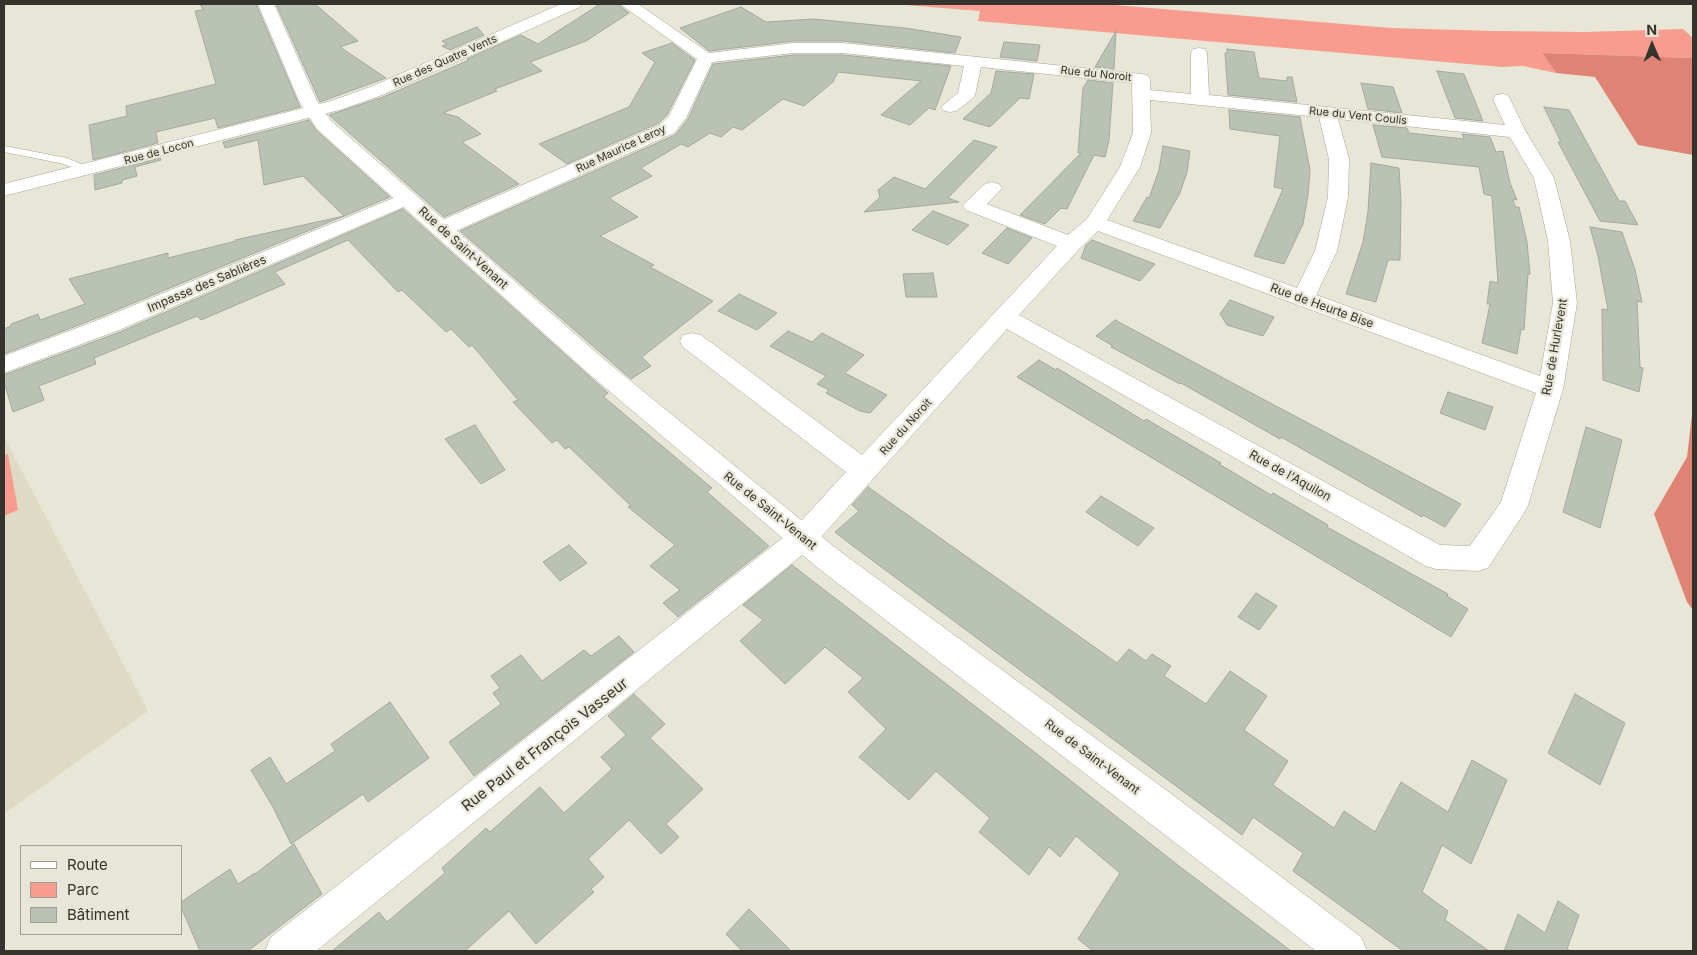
<!DOCTYPE html>
<meta charset="utf-8">
<style>
body{margin:0}
#map{position:relative;width:1697px;height:955px;overflow:hidden;background:#e8e6d6;font-family:Inter,sans-serif}
canvas{display:block}
.frame{position:absolute;inset:0;border:5px solid #34332d;pointer-events:none}
.legend{position:absolute;left:20px;top:845px;width:162px;height:90px;box-sizing:border-box;background:#e8e6d6;border:1px solid #a09e92;margin:0;padding:6px 9px;list-style:none;font-size:15px;color:#34332d}
.legend li{display:flex;align-items:center;gap:10px;height:25px}
.legend b{width:25px;border:1px solid #a09e92}
.north{position:absolute;left:1627px;top:20px;width:50px;height:50px;-webkit-text-stroke:4px #e8e6d6;paint-order:stroke;rotate:359deg;font-size:14px;font-weight:700;line-height:20px;text-align:center;color:#34332d}
.north::after{content:'';display:block;margin:auto;width:18px;height:22px;background:#34332d;clip-path:polygon(50% 0,100% 100%,50% 72%,0 100%)}
</style>
<div id="map">
<canvas width="1697" height="955"></canvas>
<div class="frame"></div>
<ul class="legend">
<li><b style="height:6px;background:#fff"></b>Route</li>
<li><b style="height:14px;background:#f79c8e"></b>Parc</li>
<li><b style="height:14px;background:#b9c2b5"></b>Bâtiment</li>
</ul>
<div class="north">N</div>
</div>
<script>
const c = document.querySelector('canvas').getContext('2d');
c.lineJoin = 'round';
function fill(path, color) {
  c.fillStyle = color;
  c.fill(path, 'evenodd');
}
function poly(rows) {
  const path = new Path2D();
  for (const r of rows) {
    path.moveTo(r[0], r[1]);
    for (let i = 2; i < r.length; i += 2) path.lineTo(r[i], r[i + 1]);
  }
  return path;
}
function trace(path, color, width, dash) {
  c.strokeStyle = color;
  c.lineWidth = width;
  c.lineCap = dash ? 'butt' : 'round';
  c.setLineDash(dash || []);
  c.stroke(path);
}
function drawText(font, color, halo, rows, align = 'center') {
  c.font = font + ' Inter,sans-serif';
  c.lineWidth = 4.5;
  c.setLineDash([]);
  c.textBaseline = 'middle';
  c.strokeStyle = halo;
  c.fillStyle = color;
  for (const [text, x, y, turn = 0] of rows) {
    c.save();
    c.translate(x, y);
    c.rotate((+turn || 0) * Math.PI / 180);
    c.textAlign = isNaN(turn) ? turn : align;
    if (halo) c.strokeText(text, 0, 0);
    c.fillText(text, 0, 0);
    c.restore();
  }
}
const built = poly([
 [4,437,148,711,4,814]
]);
const green = poly([
 [892,4,1103,4,1391,28,1494,31,1585,32,1683,29,1693,38,1693,58,1542,53,1556,73,1523,66,1502,67,978,21,980,11],
 [8,454,18,510,4,516,4,455]
]);
const forest = poly([
 [1542,53,1693,58,1693,155,1638,145,1595,77,1556,73],
 [1693,406,1693,610,1687,602,1654,514,1687,457]
]);
const building = poly([
 [200,4,256,4,300,107,218,128,215,118,156,132,158,143,93,160,89,125,127,116,126,106,216,84,195,11,203,10,200,4],
 [276,4,315,4,358,41,340,47,386,78,320,102,276,4],
 [600,4,618,4,629,13,586,41,530,62,542,71,495,89,497,91,443,113,458,117,481,134,462,142,519,184,444,217,329,115,383,97,469,60,467,59,521,35,538,44,600,4],
 [741,7,766,22,814,19,905,28,961,37,955,53,843,41,794,41,709,51,680,28,741,7],
 [477,27,484,35,450,50,442,46,447,44,442,41,477,27],
 [1116,31,1114,69,1095,67,1116,31],
 [1004,42,1040,45,1037,61,1000,57,1004,42],
 [672,43,695,60,667,115,659,123,567,164,539,144,629,107,655,62,642,53,672,43],
 [1227,49,1254,52,1259,78,1287,81,1287,77,1292,77,1297,102,1228,95,1225,53,1227,53,1227,49],
 [794,55,843,55,951,66,935,110,929,108,910,125,881,115,921,81,838,72,833,82,804,106,783,99,742,130,733,127,721,137,710,133,688,147,681,144,641,168,652,176,609,198,638,217,600,236,654,265,650,267,713,301,642,357,651,366,631,379,460,231,675,135,688,119,713,64,794,55],
 [996,71,1034,74,1029,99,1020,98,990,127,963,119,991,93,996,71],
 [1437,71,1464,74,1483,121,1455,118,1437,71],
 [1088,80,1113,83,1109,140,1105,157,1094,155,1067,209,1061,208,1045,224,1020,215,1081,153,1078,153,1083,88,1088,80],
 [1361,83,1393,87,1402,113,1368,109,1361,83],
 [1544,107,1569,110,1619,201,1625,201,1638,225,1600,221,1558,142,1561,142,1544,107],
 [1229,110,1300,117,1310,170,1308,195,1303,224,1284,264,1254,256,1283,189,1274,187,1280,136,1230,129,1229,110],
 [309,120,316,130,390,197,102,316,4,354,4,329,11,326,11,324,38,314,40,320,85,304,69,279,168,253,168,258,236,241,235,240,344,216,303,176,264,185,258,140,225,148,223,142,309,120],
 [1373,125,1407,128,1409,133,1464,139,1462,134,1490,137,1496,152,1503,151,1510,183,1517,200,1513,199,1515,207,1519,207,1527,242,1530,274,1528,274,1524,330,1521,329,1517,354,1482,343,1490,304,1487,304,1490,281,1498,283,1492,196,1484,194,1479,167,1382,157,1373,125],
 [974,140,997,147,948,198,959,202,864,212,880,197,878,190,894,177,925,189,974,140],
 [1163,146,1190,151,1187,172,1180,193,1160,228,1133,221,1147,197,1149,198,1159,170,1163,146],
 [160,158,161,160,135,167,137,176,122,180,122,183,95,190,94,175,160,158],
 [1371,163,1399,168,1401,202,1400,260,1388,260,1376,302,1346,294,1363,242,1368,212,1371,163],
 [403,209,608,393,604,396,605,398,712,488,707,492,769,546,678,617,663,603,680,590,650,566,675,545,628,507,631,506,569,447,565,449,557,440,552,443,513,402,518,400,472,345,469,347,451,329,446,332,402,290,398,292,348,240,275,272,285,284,201,320,197,316,94,358,96,364,39,386,44,400,13,412,4,382,4,375,120,332,403,209],
 [933,211,969,225,948,245,912,230,933,211],
 [1590,227,1622,232,1635,270,1642,302,1637,301,1640,367,1643,368,1639,392,1603,380,1602,309,1608,310,1598,256,1590,227],
 [1007,228,1032,238,1008,264,982,253,1007,228],
 [1092,240,1155,264,1140,281,1081,258,1086,245,1092,240],
 [933,273,937,297,906,297,903,274,933,273],
 [739,294,777,313,757,330,718,311,739,294],
 [1230,300,1274,317,1263,336,1227,325,1220,314,1230,300],
 [1115,320,1242,388,1461,504,1445,527,1423,515,1422,517,1281,437,1280,439,1181,383,1180,384,1111,347,1113,346,1096,336,1115,320],
 [788,331,812,342,822,333,864,355,845,373,887,395,870,413,860,411,833,397,826,393,829,390,817,384,826,376,770,346,788,331],
 [1039,360,1056,370,1057,368,1126,410,1144,421,1146,419,1221,463,1219,464,1271,495,1273,493,1328,525,1327,527,1448,594,1447,596,1468,609,1451,637,1017,377,1039,360],
 [1448,392,1493,407,1485,430,1440,413,1448,392],
 [475,425,505,470,481,484,445,439,475,425],
 [1586,427,1622,440,1600,528,1563,512,1586,427],
 [868,487,1117,663,1129,649,1146,661,1152,654,1171,666,1164,676,1206,704,1230,671,1267,696,1244,730,1288,761,1273,785,1334,828,1344,811,1375,832,1401,782,1448,812,1472,760,1507,780,1471,864,1442,845,1422,892,1448,911,1445,920,1489,951,1403,951,1293,871,1303,853,1253,817,1242,835,849,543,835,532,859,511,852,505,868,487],
 [1101,496,1154,528,1138,546,1086,512,1101,496],
 [569,545,587,563,560,581,543,562,569,545],
 [792,565,1028,747,1179,866,1291,951,1093,951,1078,939,1120,873,1076,836,1060,857,1049,847,1029,875,979,832,990,818,936,771,909,800,859,757,886,729,848,692,863,678,825,647,785,684,740,641,763,620,743,605,792,565],
 [1256,593,1277,606,1259,630,1238,617,1256,593],
 [619,636,634,652,474,776,449,742,501,704,493,693,500,688,491,676,521,655,542,681,584,650,591,656,619,636],
 [634,694,665,724,650,738,703,789,666,824,679,837,661,854,629,820,588,859,604,877,591,889,594,892,536,944,509,911,465,951,332,951,379,912,387,922,445,873,442,868,486,828,490,832,540,787,564,813,612,769,601,757,626,735,608,716,634,694],
 [1575,694,1625,723,1600,785,1548,753,1575,694],
 [390,702,429,758,368,802,363,794,291,844,274,809,251,770,270,757,286,784,335,751,331,744,390,702],
 [294,844,322,894,248,951,200,951,181,907,181,902,230,869,238,884,255,873,255,874,294,844],
 [1558,901,1579,915,1567,949,1571,951,1504,951,1518,914,1545,933,1558,901],
 [749,909,791,951,742,951,726,934,749,909]
]);
const service = poly([
 [4,146,67,158,95,170,90,173,60,163,4,152,4,146]
]);
const minor = poly([
 [561,4,582,4,580,7,382,95,343,109,4,196,4,184,331,101,370,87,561,4],
 [620,4,638,4,709,53,794,43,843,43,1141,74,1147,75,1150,79,1150,90,1191,94,1191,53,1193,49,1199,48,1205,49,1207,53,1209,95,1505,125,1493,99,1496,95,1502,94,1508,95,1526,132,1554,178,1570,241,1577,303,1563,389,1528,505,1524,513,1488,568,1478,571,1436,569,1426,566,1007,329,813,546,316,951,265,951,271,937,793,530,846,472,683,347,680,341,683,335,692,333,701,335,862,455,1057,246,966,210,963,206,966,202,985,184,992,182,999,184,1002,188,987,204,1068,235,1087,219,1120,167,1133,133,1132,83,981,67,975,95,972,99,956,111,950,112,944,111,941,107,958,93,964,66,843,53,794,53,712,62,686,118,674,133,449,234,441,235,433,234,430,229,433,224,660,125,669,116,697,59,620,4],
 [1150,100,1319,117,1329,159,1328,197,1315,251,1297,288,1107,220,1140,167,1151,133,1150,100],
 [1338,119,1510,137,1534,178,1548,241,1553,303,1540,376,1316,295,1337,251,1348,197,1349,159,1338,119],
 [1098,231,1536,393,1501,502,1470,546,1440,545,1019,315,1079,249,1098,231],
 [408,192,415,194,418,198,415,202,119,330,4,373,4,356,103,318,408,192]
]);
const secondary = poly([
 [258,4,274,4,317,101,331,121,606,361,838,550,1162,787,1361,937,1367,951,1316,951,818,568,588,373,317,129,299,101,258,4]
]);
const farStreetnames = [
 ["Rue des Quatre Vents",445,61,-24],
 ["Rue du Noroit",1096,74,6],
 ["Rue du Vent Coulis",1358,116,6],
 ["Rue Maurice Leroy",621,149,-25],
 ["Rue de Locon",159,152,-15],
 ["Rue du Noroit",906,427,-48]
];
const streetNames = [
 ["Rue de Saint-Venant",463,248,42],
 ["Impasse des Sablières",207,284,-23],
 ["Rue de Heurte Bise",1322,306,20],
 ["Rue de Hurlevent",1555,347,-80],
 ["Rue de l'Aquilon",1290,476,29],
 ["Rue de Saint-Venant",770,511,39],
 ["Rue de Saint-Venant",1092,757,37]
];
const nearStreetnames = [
 ["Rue Paul et François Vasseur",545,745,-38]
];
fill(built, '#dedac3');
fill(green, '#f79c8e');
fill(forest, '#df8374');
fill(building, '#b9c2b5');
trace(building, '#a1aa9d', 1);
trace(service, '#a7a596', 1);
trace(minor, '#a7a596', 1);
trace(secondary, '#a7a596', 1);
fill(service, '#fff');
fill(minor, '#fff');
fill(secondary, '#fff');
drawText('11px', '#34332d', '#e8e6d6', farStreetnames);
drawText('12px', '#34332d', '#e8e6d6', streetNames);
drawText('15px', '#34332d', '#e8e6d6', nearStreetnames);
</script>
